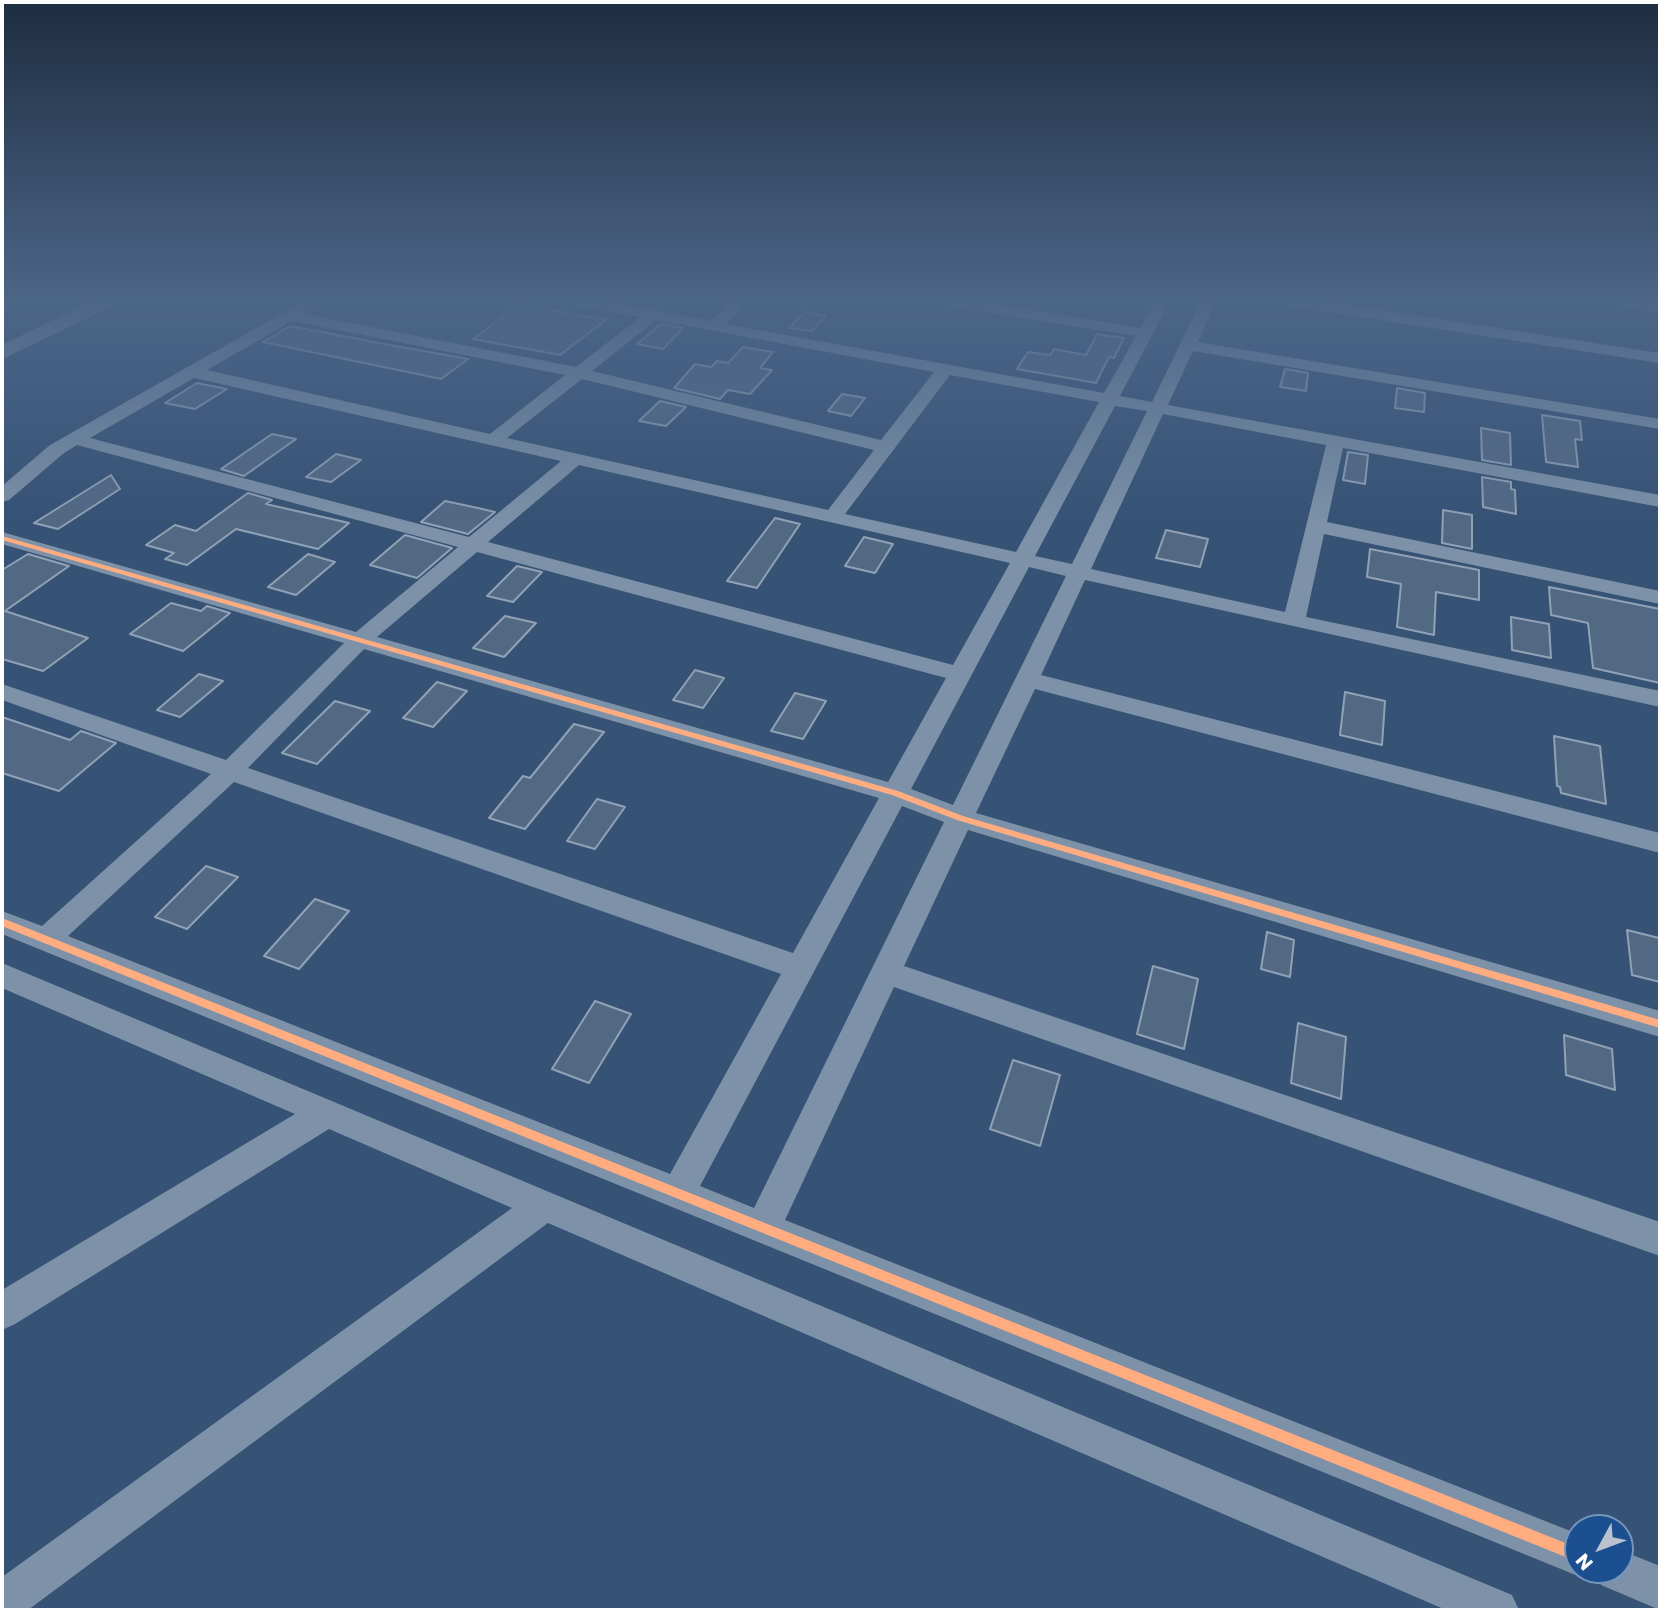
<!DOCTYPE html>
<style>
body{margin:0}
#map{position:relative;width:1662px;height:1612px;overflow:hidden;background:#365274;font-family:Poppins,sans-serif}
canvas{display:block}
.frame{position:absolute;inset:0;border:4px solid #fff;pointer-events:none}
.north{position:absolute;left:1564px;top:1514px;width:70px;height:70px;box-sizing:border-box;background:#1b4f8f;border:2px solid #7695bc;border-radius:50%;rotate:229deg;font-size:19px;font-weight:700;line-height:28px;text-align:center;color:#fff}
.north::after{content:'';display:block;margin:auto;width:24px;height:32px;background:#b9c2ce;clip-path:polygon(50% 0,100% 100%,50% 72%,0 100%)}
</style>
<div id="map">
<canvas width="1662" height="1612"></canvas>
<div class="frame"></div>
<div class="north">N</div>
</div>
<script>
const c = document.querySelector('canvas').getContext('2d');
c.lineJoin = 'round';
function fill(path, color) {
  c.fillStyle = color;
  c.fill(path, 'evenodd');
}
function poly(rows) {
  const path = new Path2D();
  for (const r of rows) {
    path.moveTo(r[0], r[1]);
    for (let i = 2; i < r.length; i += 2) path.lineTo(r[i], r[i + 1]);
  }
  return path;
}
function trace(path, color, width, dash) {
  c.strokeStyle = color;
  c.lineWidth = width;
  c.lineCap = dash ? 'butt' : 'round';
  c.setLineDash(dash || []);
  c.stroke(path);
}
const building = poly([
 [524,301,555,301,545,309,606,320,560,355,473,339,524,301],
 [804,312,826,316,812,331,789,328,804,312],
 [661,324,683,328,663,349,637,344,661,324],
 [290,326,379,343,468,359,441,379,263,342,290,326],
 [1097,334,1124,338,1114,358,1109,357,1096,383,1017,369,1028,352,1050,355,1054,349,1086,355,1097,334],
 [743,347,773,352,760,368,772,370,750,394,728,390,720,399,674,388,695,364,711,367,717,361,728,363,743,347],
 [1285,369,1308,373,1306,391,1280,387,1285,369],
 [197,383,227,389,195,409,165,403,197,383],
 [1397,388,1425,393,1424,412,1395,408,1397,388],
 [842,394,865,398,851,416,828,411,842,394],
 [660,401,686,407,666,426,639,421,660,401],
 [1542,415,1580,421,1582,440,1575,439,1578,467,1546,462,1542,415],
 [1481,428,1510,433,1511,465,1482,460,1481,428],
 [272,434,296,439,244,476,221,469,272,434],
 [1348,452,1368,455,1365,484,1343,480,1348,452],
 [336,454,361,460,331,482,306,477,336,454],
 [111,475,120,489,58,529,34,523,111,475],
 [1482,477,1511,482,1511,489,1515,490,1516,514,1483,507,1482,477],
 [248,493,272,500,266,504,349,523,318,549,236,529,187,565,165,559,174,553,146,545,175,525,196,531,248,493],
 [445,501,478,508,495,512,468,534,421,522,445,501],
 [1443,510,1472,515,1472,549,1442,543,1443,510],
 [775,518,800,524,757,588,727,581,775,518],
 [1166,530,1208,539,1200,567,1156,558,1166,530],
 [405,535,452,548,417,578,370,565,405,535],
 [864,537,893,544,875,573,845,566,864,537],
 [1370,549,1479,570,1479,600,1436,592,1434,635,1397,627,1401,584,1367,577,1370,549],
 [28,554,69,566,5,611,88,638,43,671,2,659,2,570,28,554],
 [308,554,335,562,296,595,268,587,308,554],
 [517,566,542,572,513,602,487,596,517,566],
 [1549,587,1660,609,1660,683,1593,668,1588,623,1551,615,1549,587],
 [171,603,201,611,207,606,230,613,183,651,130,634,171,603],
 [505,616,536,623,504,657,473,648,505,616],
 [1511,617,1549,624,1551,658,1512,650,1511,617],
 [695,670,724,678,703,708,673,700,695,670],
 [199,674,223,681,180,717,157,710,199,674],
 [437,682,467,691,433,727,403,718,437,682],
 [1345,692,1385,701,1382,745,1340,735,1345,692],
 [795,693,826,701,803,739,771,731,795,693],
 [335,701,370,711,317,764,282,753,335,701],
 [2,717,70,740,81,731,116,743,59,791,2,773,2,717],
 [574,724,604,732,525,829,489,818,523,776,530,778,574,724],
 [1554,736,1600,746,1606,804,1561,793,1560,787,1557,786,1554,736],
 [597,799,625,807,595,849,567,841,597,799],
 [206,866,238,877,187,929,155,917,206,866],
 [315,899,349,911,299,969,264,956,315,899],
 [1627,930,1659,938,1660,982,1632,975,1627,930],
 [1267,932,1294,940,1290,977,1261,969,1267,932],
 [1153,966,1198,979,1184,1049,1137,1034,1153,966],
 [595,1001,631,1014,589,1083,552,1069,595,1001],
 [1298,1023,1346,1037,1341,1099,1291,1083,1298,1023],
 [1564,1035,1612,1049,1615,1090,1566,1075,1564,1035],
 [1013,1060,1060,1075,1040,1146,990,1129,1013,1060]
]);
const minor = poly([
 [304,301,323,301,304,314,576,367,640,317,578,306,571,301,605,301,711,321,732,301,749,301,726,324,1104,393,1136,336,948,306,941,301,979,301,1141,328,1155,301,1170,301,1120,396,1152,402,1201,301,1216,301,1198,342,1660,419,1660,429,1193,351,1168,405,1660,495,1660,507,1343,448,1327,522,1660,591,1660,604,1324,534,1306,617,1660,691,1660,707,1085,580,1041,675,1660,833,1660,853,1035,689,976,813,1660,1011,1660,1037,968,830,904,966,1660,1222,1660,1256,894,987,785,1220,1578,1534,1578,1570,1593,1570,1578,1576,2,934,2,911,42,926,211,774,2,700,2,684,226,760,344,643,2,544,2,532,356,632,458,547,77,445,64,453,9,500,2,502,2,486,50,445,304,301],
 [656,320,934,372,881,440,592,371,656,320],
 [292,321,565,375,490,434,207,370,292,321],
 [950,375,1099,402,1016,552,845,514,950,375],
 [194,378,561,461,469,537,90,438,194,378],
 [582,379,874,450,828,510,507,438,582,379],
 [1115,406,1147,411,1072,564,1035,556,1115,406],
 [1163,414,1326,445,1285,612,1091,569,1163,414],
 [579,465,1010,563,953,665,488,542,579,465],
 [477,552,946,678,888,782,377,637,477,552],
 [1029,567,1066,576,953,805,911,789,1029,567],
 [364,649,879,798,793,953,248,768,364,649],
 [234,782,781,974,670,1174,68,936,234,782],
 [902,806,944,822,754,1208,700,1186,902,806],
 [1283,301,1323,301,1660,353,1660,363,1290,306,1283,301],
 [1612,301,1660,303,1660,313,1619,306,1612,301],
 [2,963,1512,1595,1519,1610,1446,1610,548,1223,28,1610,2,1610,2,1577,512,1208,329,1129,15,1324,2,1330,2,1290,295,1114,2,988,2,963],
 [1620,1550,1660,1566,1660,1610,1601,1585,1595,1570,1620,1570,1620,1550]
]);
const tertiary = poly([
 [92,301,117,301,115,305,2,359,2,345,92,301]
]);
const cycleway = poly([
 [2,536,898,791,963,816,1660,1020,1660,1028,957,820,892,795,2,540,2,536],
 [2,918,1578,1548,1578,1562,2,926,2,918]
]);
fill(building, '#526984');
trace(building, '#92a2b6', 2);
fill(minor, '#7d92a8');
fill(tertiary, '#7d92a8');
fill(cycleway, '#ffac80');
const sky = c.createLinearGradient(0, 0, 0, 527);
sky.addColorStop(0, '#1e2d40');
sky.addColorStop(0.57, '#4c6688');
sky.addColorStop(1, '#4c668800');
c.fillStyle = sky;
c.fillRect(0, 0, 1662, 527);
</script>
